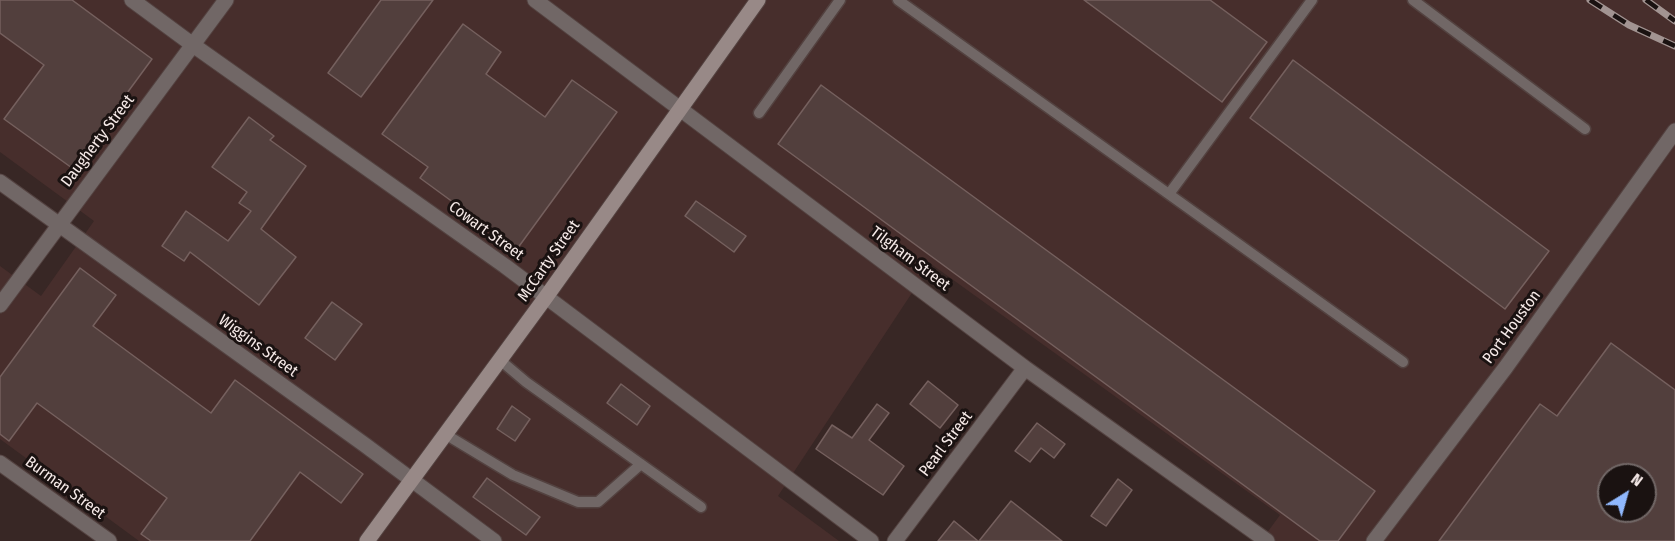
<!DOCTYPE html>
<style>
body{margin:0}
#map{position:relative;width:1675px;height:541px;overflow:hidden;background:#382725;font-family:"Fira Sans Condensed",sans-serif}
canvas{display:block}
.north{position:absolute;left:1597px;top:463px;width:60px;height:60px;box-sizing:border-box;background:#1a1211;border:2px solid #726867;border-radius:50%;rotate:37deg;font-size:16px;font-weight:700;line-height:24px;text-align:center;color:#f6eae8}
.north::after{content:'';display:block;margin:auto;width:21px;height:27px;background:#90b8fd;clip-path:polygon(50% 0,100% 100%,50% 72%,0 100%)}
</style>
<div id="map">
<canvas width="1675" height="541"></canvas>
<div class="north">N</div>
</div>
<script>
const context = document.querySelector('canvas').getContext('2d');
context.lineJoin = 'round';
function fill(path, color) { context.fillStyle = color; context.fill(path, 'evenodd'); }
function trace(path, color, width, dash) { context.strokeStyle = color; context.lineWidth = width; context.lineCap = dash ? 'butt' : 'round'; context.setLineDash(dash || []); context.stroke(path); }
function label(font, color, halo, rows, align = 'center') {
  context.font = font + ' "Fira Sans Condensed",sans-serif'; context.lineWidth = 6; context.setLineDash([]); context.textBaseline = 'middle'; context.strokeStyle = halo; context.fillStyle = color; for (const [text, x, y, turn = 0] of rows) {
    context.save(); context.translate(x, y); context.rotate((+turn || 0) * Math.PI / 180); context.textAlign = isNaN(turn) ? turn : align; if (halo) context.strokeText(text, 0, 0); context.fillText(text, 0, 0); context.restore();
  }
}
fill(new Path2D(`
 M0,0h1675v541h-414l19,-26 -349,-251 -153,232 61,45h-700l-139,-102v-173l41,30 53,-75 -94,-69zM1609,475h36v36h-36z`), '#472e2c');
const building = new Path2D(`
 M0,0h72l80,59 -80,109 -68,-49 40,-54 -44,-32z
 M381,0h52l-72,97 -33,-24z
 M1084,0h126l57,42 -45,60z
 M463,24l38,28 -15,22 59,43 27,-37 45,32 -100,137 -97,-71 8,-11 -46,-33z
 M1293,60l256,191 -44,58 -255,-191z
 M821,85l554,406 -37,50h-18l-542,-397z
 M249,117l25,19 -4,4 36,26 -45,63 35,28 -37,48 -69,-53 -6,9 -22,-15 24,-35 42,30 23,-30 -12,-8 8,-11 -35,-25z
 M696,201l50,35 -12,16 -49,-36z
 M80,268l36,27 -23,31 118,87 24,-33 128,94 -22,29 -41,-31 -50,69h-99l-10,-7 26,-36 -130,-95 -28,38 -9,-7v-57z
 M332,302l30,22 -27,36 -30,-22z
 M1611,343l64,47v151h-236l101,-137 17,12zM1609,475h36v36h-36z
 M928,381l30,24 -18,23 -30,-24z
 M621,384l29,22 -13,19 -30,-22z
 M877,404l12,9 -20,27 35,26 -21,29 -67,-46 16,-24 20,13z
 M512,406l18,13 -15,22 -18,-12z
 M1037,423l28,21 -11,14 -13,-10 -11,14 -15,-11z
 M487,478l53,39 -14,18 -53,-38z
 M1118,479l14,11 -26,36 -15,-10z
 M1011,501l51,40h-83z
 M954,521l24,20h-40z`);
fill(building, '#523f3d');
trace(building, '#75605e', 1.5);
const lane = new Path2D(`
 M898,0l505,362
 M1413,0l172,129
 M759,113l81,-113
 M1169,194l143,-194
 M500,360l26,22 175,125
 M445,434l68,41 65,27h20l43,-38`);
const street = new Path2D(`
 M132,0l61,45 312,221 366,275
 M535,0l490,368 242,173
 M0,182l365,263 129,96
 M0,305l226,-305
 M0,463l109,78
 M895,541l130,-173
 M1374,541l132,-174 169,-236`);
const secondary = new Path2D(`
 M367,541l179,-244 212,-297`);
trace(lane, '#534240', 13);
trace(street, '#534240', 17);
trace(secondary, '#534240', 17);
trace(lane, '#716766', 10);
trace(street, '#716766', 15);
trace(secondary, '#988987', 15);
const rail = new Path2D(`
 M1590,0l39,25 46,21
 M1646,0l29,21`);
trace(rail, '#a29492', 7);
trace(rail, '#1a1211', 4.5, [14]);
label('16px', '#f6eae8', '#1a1211', [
 ["Daugherty Street",98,141,-53],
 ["Cowart Street",486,231,36],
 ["Tilgham Street",910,259,37],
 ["McCarty Street",549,261,-55],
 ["Port Houston",1512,327,-54],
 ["Wiggins Street",258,346,36],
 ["Pearl Street",946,444,-53],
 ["Burman Street",65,488,36]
]);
</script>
